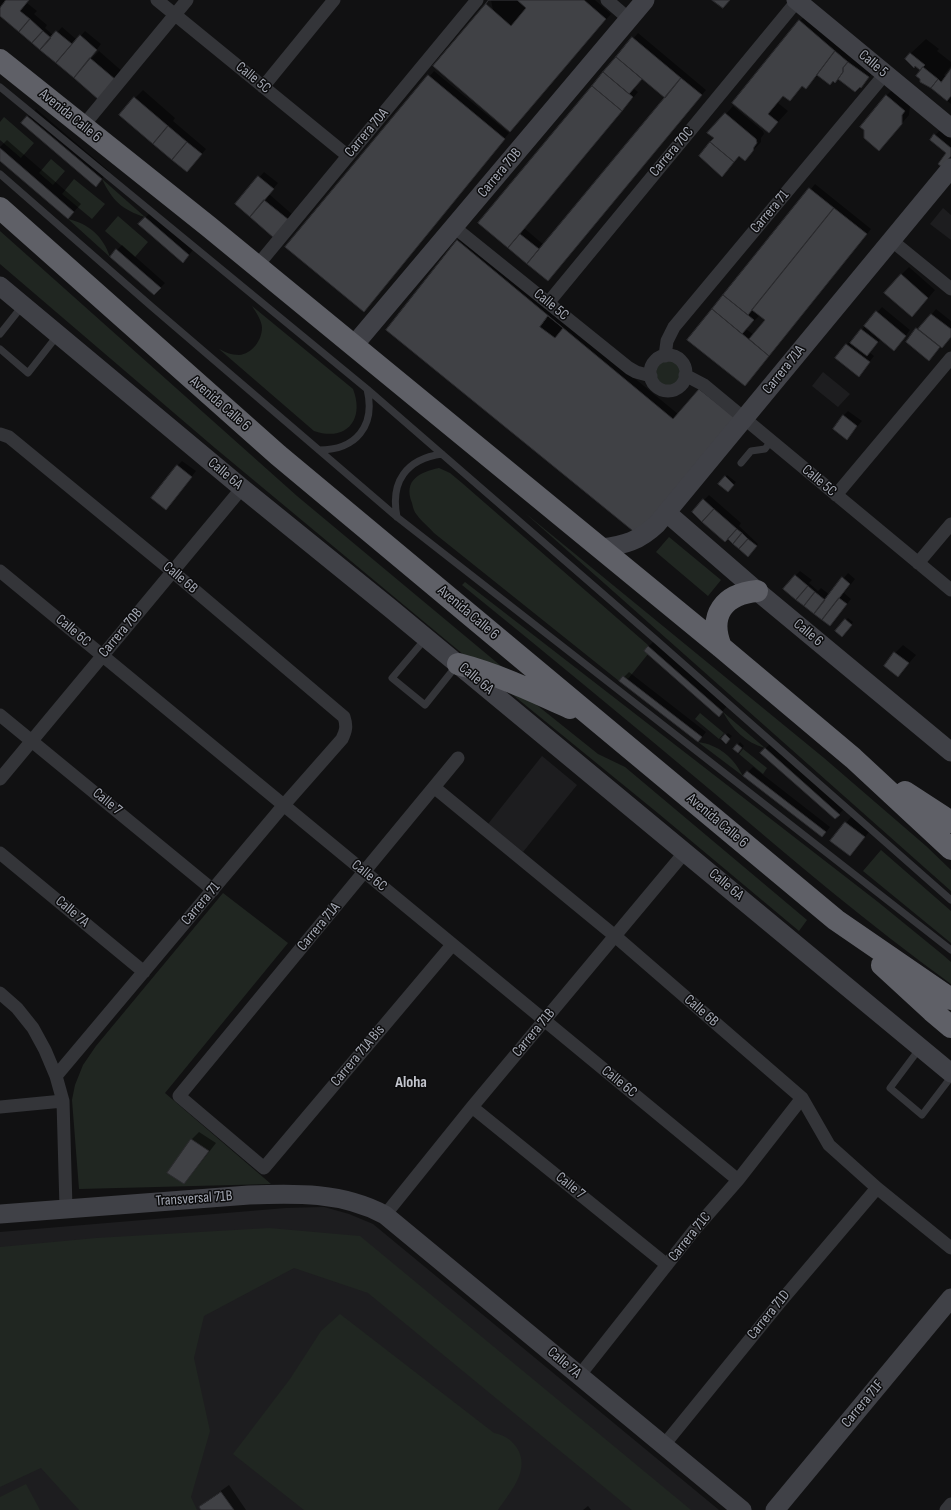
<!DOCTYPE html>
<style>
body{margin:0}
canvas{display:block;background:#111112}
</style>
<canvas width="951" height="1510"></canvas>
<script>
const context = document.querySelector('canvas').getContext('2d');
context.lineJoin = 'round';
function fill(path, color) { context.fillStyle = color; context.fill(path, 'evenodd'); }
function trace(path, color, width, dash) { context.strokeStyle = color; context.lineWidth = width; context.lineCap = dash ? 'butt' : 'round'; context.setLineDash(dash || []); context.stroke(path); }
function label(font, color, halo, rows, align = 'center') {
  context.font = font + ' "Sofia Sans Condensed",sans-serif'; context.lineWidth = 3; context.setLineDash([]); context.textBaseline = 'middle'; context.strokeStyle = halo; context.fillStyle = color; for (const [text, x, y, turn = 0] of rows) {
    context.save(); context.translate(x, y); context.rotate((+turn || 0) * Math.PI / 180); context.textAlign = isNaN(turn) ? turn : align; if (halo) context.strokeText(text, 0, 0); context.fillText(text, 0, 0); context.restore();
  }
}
fill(new Path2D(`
 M943,208l8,7v25l-21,-16z
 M823,372l27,22 -12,13 -26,-21z
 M542,756l35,29 -54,67 -35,-28z
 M324,1207l25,7 24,10 346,286h-719v-278l286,-24z`), '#1d1d1f');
fill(new Path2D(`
 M4,117l30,26 -13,15 -21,-18v-18z
 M51,159l14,12 -12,14 -14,-12z
 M74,179l31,25 -13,15 -30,-25z
 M102,179l43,38c-23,-7 -33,-17 -43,-38z
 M118,216l30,26 -13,15 -30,-26z
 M68,219c21,5 35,17 42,38z
 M0,231l297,265 210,175 -37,-11 -255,-212 -215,-184z
 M252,306l101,83c12,31 -7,53 -39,42l-95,-82c6,3 12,6 20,6 13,-1 23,-15 23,-27 0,-7 -6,-16 -10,-22z
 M656 373a13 13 0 1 1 26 0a13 13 0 1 1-26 0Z
 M439,468l11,5 12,10 186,162 -4,6 4,3 -20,25 -5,-3 -4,5 -185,-148c-5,-6 -13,-12 -17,-18 -3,-3 -4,-8 -5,-12 -9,-23 8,-31 27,-35z
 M525,513l299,245 102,88 25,24v21z
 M669,537l52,43 -13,16 -52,-44z
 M465,582l413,320 65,53 8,7v22c-82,-59 -159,-125 -237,-191 -83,-70 -167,-139 -252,-208z
 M502,686l21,8 75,60 27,13 182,153 -8,11 -140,-117z
 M723,712l42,36c-20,-6 -32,-18 -42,-36z
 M700,713l24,20 -5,6 -24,-20z
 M698,742c21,3 35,15 45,34z
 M743,749l24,19 -4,6 -24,-20z
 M881,850l70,61v32l-88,-72z
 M223,893l65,50 -123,150 106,91 -192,5 -7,-89 3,-15 8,-20 13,-19z
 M269,1228l91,8 331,274h-59l-264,-217 -74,-25 -90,48 -10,42 16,73 -19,66 6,13h-118l-38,-42 -41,19v-240l96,-9z
 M340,1314l154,119c10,2 17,6 23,15 14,22 -7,44 -19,62h-194l-71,-56 57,-75 31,-48z
 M26,1484l14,26h-40v-13z`), '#202621');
fill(new Path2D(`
 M0,0h29l-2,3 10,8 -3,3 13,11 -2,3 9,8 8,-9 15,13 8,-9 16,13 -10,13 1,1 7,-7 24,21 -16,19 -33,-14 -74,-62z
 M491,0h104l16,14 -96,111z
 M810,11l63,61 -7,9 -11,10 -17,-13 -20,-3 -12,13 -3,-3 -13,15 -6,-5 -6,8 10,8 -19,21 -35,-29 66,-82z
 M638,33l68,57 -158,189 -69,-56zM642,78l24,20 -122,147 -20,-17 114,-136 -5,-4z
 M926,39l13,10 -2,2 14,11v4l-7,9 2,2 5,-6v33l-19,-16 -10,-18 -7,-5 -5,-11z
 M434,71l75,62 -140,172 -83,-58z
 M894,88l18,15 -2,4 -1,8 -23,27v-46z
 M143,90l32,28 -2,3 33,28 -14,17 -57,-68z
 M733,106l30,25 1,3 -3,4v4l-16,17 -36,-26z
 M36,109l73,62 -13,14 -74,-62z
 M940,130l11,9v17l-20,-16z
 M7,140l74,64 -13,14 -68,-58v-13z
 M264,172l14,11 -9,11 24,21 -14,17 -43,-28z
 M815,184l56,45 -126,156 -56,-45zM760,315l6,5 -12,15 -8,-6z
 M150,213l43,37 -5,6 -43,-38z
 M462,236l216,178 -35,115 -186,-288z
 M122,245l43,38 -6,6 -42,-39z
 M909,267l26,23 -15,18 -19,-33z
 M882,307l28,23 -11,15 -18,-6 -12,13 5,4 -11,14 -27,-12 11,-14 5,-5 1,1z
 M936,309l15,12v16l-10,9 -7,9 -17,-26 5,-5 1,1z
 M848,411l14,10 -15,17 -4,-22z
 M182,461l14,10 -25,32 6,-37z
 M727,475l9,7 -8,9 -8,-7z
 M709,495l32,28 -2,3 19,18 -10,11 -20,-17 -24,-38z
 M800,571l12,9 -3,3 9,8 3,-3 9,7 18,-22 7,6 -11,14 7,6 -21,26 -35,-49z
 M848,618l5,4 -9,11 2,-13z
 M654,641l73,65 -8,9 -74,-65z
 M903,645l13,10 -18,21 -3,-23z
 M629,672l77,60 -3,4 -5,5 -74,-64z
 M728,733l4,3 -6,6 -4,-3z
 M740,742l4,4 -6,6 -4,-3z
 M770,744l74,65 -9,9 -74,-65z
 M753,767l77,60 -3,4 -5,5 -74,-64z
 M851,817l18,15 -14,18 -23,-10z
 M199,1132l17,11 -25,32 -7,8 -16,-10 24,-34z
 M229,1485l17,25h-44l-2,-3 8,-7z
 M588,1506l3,4h-8z`), '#0007');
const building = new Path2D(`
 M6,0h23l-9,11 10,8 -11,13 -19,-16v-8z
 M489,0h95l22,19 -96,113 -77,-66z
 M489,0h28l9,8 -15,18 -25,-22z
 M712,0h18l-7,8z
 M30,19l13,12 -11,12 -13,-11z
 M799,20l36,31 -29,38 -4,-3 -12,15 -7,-5 -15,18 10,8 -9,11 -37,-30z
 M43,31l8,7 -11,12 -8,-7z
 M56,31l16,13 -16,19 -16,-13z
 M80,35l17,15 -23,28 -18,-15z
 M632,37l49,41 -16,20 -49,-41z
 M835,51l13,11 -5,6v4l-8,11 -2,-2 -3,4 -13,-10z
 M910,53l15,12 -5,5 -5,-4 -1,2 -9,-9z
 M616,57l26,22 -13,15 -26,-22z
 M90,58l26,22 -17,20 -25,-22z
 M848,62l21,15 -8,11 -1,-1 -5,5 -17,-13 5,-7v-4z
 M923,67l15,12 -7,9 -11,-6v-3l-4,-3z
 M951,69v27l-4,5 -16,-13 7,-9 3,3z
 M603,72l30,25 -11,14 -30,-25z
 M428,75l77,64 -141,173 -79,-65z
 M681,78l21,17 -154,186 -21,-17z
 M592,86l30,25 -114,137 -30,-25z
 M886,95l19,16 -3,4v9l-23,27 -15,-13v-8l-4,-3z
 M134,97l34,29 -15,18 -34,-29z
 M725,113l31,26 1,4 -3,4 -1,4 -8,10 -6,-5 -5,6 -24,-20 4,-4 -7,-5z
 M27,116l75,63 -6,8 -75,-64z
 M168,126l19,16 -15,18 -19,-16z
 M934,134l17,14v8l-9,11 -4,-3 8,-11 -16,-13z
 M187,142l15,12 -15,18 -15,-12z
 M710,142l24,20 -12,15 -23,-21z
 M0,148l74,64 -6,7 -68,-58z
 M258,176l16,13 -24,28 -15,-13z
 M809,188l25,20 -86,107 -25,-20z
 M264,200l25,20 -15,18 -24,-21z
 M834,208l33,26 -98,122 -20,-17 16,-19 -13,-10z
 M145,217l44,38 -6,8 -45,-39z
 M520,234l19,15 -12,15 -19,-16z
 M457,240l216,179 26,-30 38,30 -99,116 -252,-205z
 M116,249l45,39 -7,7 -44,-38z
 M901,274l27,24 -16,19 -28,-24z
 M723,295l31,25 -12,14 -30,-25z
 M712,309l57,47 -24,30 -58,-46z
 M876,311l30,25 -12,15 -30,-25z
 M931,314l20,15v8l-9,11 -24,-19z
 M548,316l15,12 -8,10 -15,-11z
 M916,328l24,19 -11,14 -23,-19z
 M861,329l17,13 -11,14 -17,-13z
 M846,344l24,18 -11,15 -24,-19z
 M843,415l14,11 -10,14 -14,-11z
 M177,465l15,12 -26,33 -15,-12z
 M725,476l9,9 -6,7 -10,-8z
 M703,499l11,10 -12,13 -10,-10z
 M714,509l23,20 -12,13 -23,-20z
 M737,529l5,4 -9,11 -5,-5z
 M742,533l6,6 -9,10 -6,-5z
 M748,539l9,7 -9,11 -9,-8z
 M795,575l13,11 -12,14 -13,-11z
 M842,577l8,7 -28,36 -8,-6z
 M808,586l7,6 -11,14 -8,-6z
 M815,592l10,8 -11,14 -10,-8z
 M839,598l8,6 -17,22 -8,-6z
 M845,619l7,6 -10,12 -7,-6z
 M648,646l75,66 -4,5 -75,-66z
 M894,652l15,11 -11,14 -14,-11z
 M623,676l79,61 -4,5 -79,-61z
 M725,734l5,5 -4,5 -5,-5z
 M737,744l5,4 -4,5 -5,-4z
 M765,748l75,67 -5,4 -75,-66z
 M747,771l79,61 -4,5 -79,-61z
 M845,822l20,15 -15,19 -20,-15z
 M191,1139l18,12 -25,33 -17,-11z
 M221,1492l13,18h-33l-2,-3z`);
fill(building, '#404145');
trace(building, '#2b2b2e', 1);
trace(new Path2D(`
 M0,87l367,302 288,250 296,261
 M0,174l151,132 246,211 554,433
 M0,334l23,-29
 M0,349l28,24 29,-37
 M319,450c37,0 57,-24 48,-61
 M741,463l10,-12 14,-2 6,-8
 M397,517c-7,-35 9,-58 45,-63
 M426,638l-34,40 33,27 32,-40
 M920,1048l-30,40 32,27 29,-38`), '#343539', 7);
trace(new Path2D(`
 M157,0l191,156
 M607,0l22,19
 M263,87l71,-87
 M83,126l104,-126
 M454,227l175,141 7,4 15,4
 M891,240l60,49
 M257,266l220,-266
 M548,303l249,-302
 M650 373a18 18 0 1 1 36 0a18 18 0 1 1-36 0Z
 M665,356l2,-15 7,-14 211,-253
 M685,375l19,10 247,205
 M0,434l9,3 163,134 172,146c3,9 2,14 -2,22l-59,67 -227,270
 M836,495l115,-137
 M918,563l33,-39
 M0,571l738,609
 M0,715l213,175
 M0,779l242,-291
 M435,788l180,148 187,162 27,47 48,43 74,60
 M0,853l144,119
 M452,945l-188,223 -85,-72 279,-338
 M0,993l17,15 16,20 12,22 11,26 7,25 3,107
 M0,1107l63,-6
 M472,1107l195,158
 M385,1215l87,-108 213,-255
 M579,1376l117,-148 42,-48 64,-82
 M664,1445l117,-144 96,-113
 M946,1510l5,-6`), '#343539', 13);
trace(new Path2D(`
 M796,0l155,128
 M0,286l242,202 148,120 561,465
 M354,345l291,-345
 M667,513l90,78 194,161
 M601,548c24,-3 38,-7 56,-24l294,-356
 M0,1214l249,-19c46,-2 94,-3 136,20l357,295
 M775,1510l176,-212`), '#404147', 19);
trace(new Path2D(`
 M0,60l208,166 513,421 132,111 98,91
 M0,208l278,247 319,266 239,199 115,79
 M721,647c-13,-32 3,-53 36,-56
 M458,664c39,10 75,27 112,44
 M905,792l46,30
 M882,965l50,46 19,16`), '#5f6067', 22);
label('15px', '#a3a7b2', '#0c0c0d', [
 ["Calle 5",873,64,40],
 ["Calle 5C",253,78,39],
 ["Avenida Calle 6",70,116,39],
 ["Carrera 70A",367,133,-50],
 ["Carrera 70C",672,152,-50],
 ["Carrera 70B",500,173,-50],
 ["Carrera 71",770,212,-50],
 ["Calle 5C",551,305,39],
 ["Carrera 71A",784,370,-51],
 ["Avenida Calle 6",220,404,41],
 ["Calle 6A",225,474,40],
 ["Calle 5C",819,481,40],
 ["Calle 6B",180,578,40],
 ["Avenida Calle 6",468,613,40],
 ["Calle 6C",73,631,40],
 ["Carrera 70B",121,633,-50],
 ["Calle 6",808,633,40],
 ["Calle 6A",476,679,40],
 ["Calle 7",107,802,39],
 ["Avenida Calle 6",717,821,40],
 ["Calle 6C",369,876,39],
 ["Calle 6A",726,885,40],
 ["Carrera 71",201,904,-50],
 ["Calle 7A",72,912,40],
 ["Carrera 71A",319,927,-50],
 ["Calle 6B",701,1011,41],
 ["Carrera 71B",534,1033,-50],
 ["Carrera 71A Bis",358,1056,-50],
 ["Calle 6C",619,1082,39],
 ["Calle 7",570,1186,39],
 ["Transversal 71B",194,1199,-4],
 ["Carrera 71C",690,1237,-51],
 ["Carrera 71D",769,1315,-51],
 ["Calle 7A",564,1363,40],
 ["Carrera 71F",863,1404,-50]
]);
label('bold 16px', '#c4c6ce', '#0c0c0d', [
 ["Aloha",411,1083]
]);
</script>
